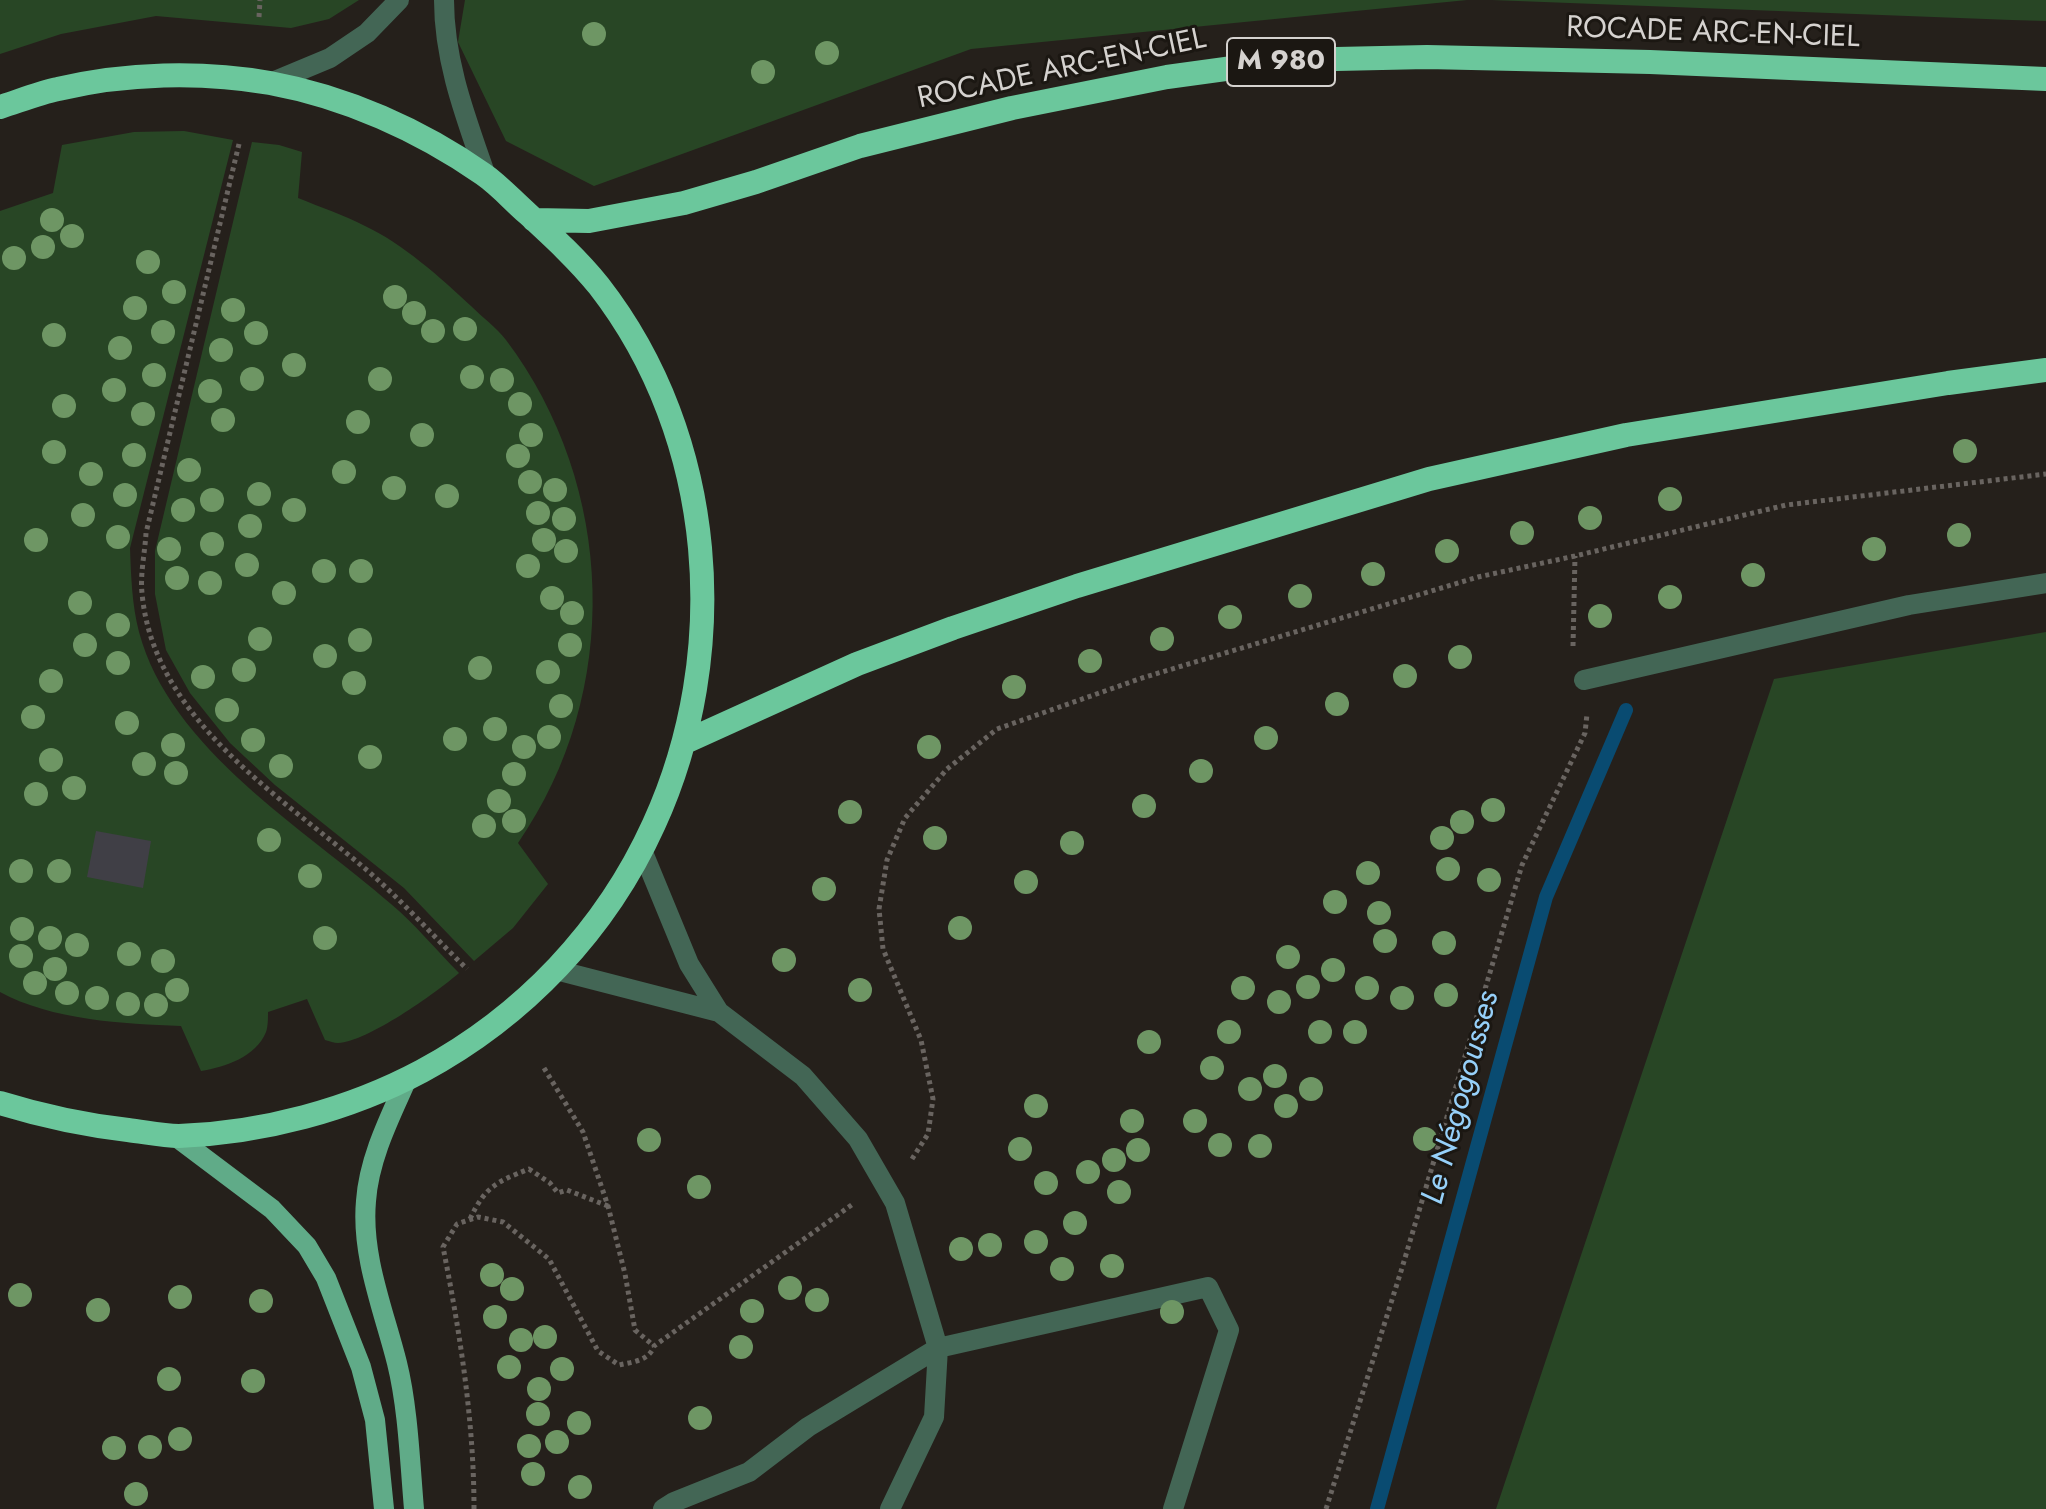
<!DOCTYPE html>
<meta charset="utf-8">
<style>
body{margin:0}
canvas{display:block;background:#25201b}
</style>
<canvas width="2046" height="1509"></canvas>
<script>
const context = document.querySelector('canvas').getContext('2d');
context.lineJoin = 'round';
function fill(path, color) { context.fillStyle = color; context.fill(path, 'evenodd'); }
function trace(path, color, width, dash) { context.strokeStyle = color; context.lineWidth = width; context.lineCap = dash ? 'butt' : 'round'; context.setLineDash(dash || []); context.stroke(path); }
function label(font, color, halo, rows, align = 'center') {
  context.font = font + ' Jost,sans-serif'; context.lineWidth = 6; context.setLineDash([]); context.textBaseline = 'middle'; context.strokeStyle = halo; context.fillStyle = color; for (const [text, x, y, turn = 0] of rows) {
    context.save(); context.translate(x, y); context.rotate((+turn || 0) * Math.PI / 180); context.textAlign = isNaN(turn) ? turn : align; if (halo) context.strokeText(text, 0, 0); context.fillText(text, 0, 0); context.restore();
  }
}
fill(new Path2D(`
 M0,0h359l-30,19 -38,9 -135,-12 -95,18 -61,20z
 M465,0h1002l-496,49 -377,137 -88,-45 -48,-99z
 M1492,0h554v21l-34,-1z
 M184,131l49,9 -103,408c1,28 2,57 9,84 31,117 166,197 252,272 24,20 45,46 68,69 -23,20 -92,69 -121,70 -4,0 -8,-2 -13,-3l-18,-41 -39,13c0,6 0,15 -2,20 -10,25 -41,35 -65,39l-20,-45c-57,-2 -130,-6 -181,-34v-781l53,-18 9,-48 72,-13z
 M252,142l27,3 23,7 -4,46c22,9 46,17 67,28 37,17 76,52 106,80 11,11 25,21 35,34 110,146 117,352 12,503l30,41 -35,44 -39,33 -70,-73 -129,-103 -45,-42 -40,-50 -24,-43 -11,-56v-43z
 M2046,632v877h-550l278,-830z`), '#284625');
trace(new Path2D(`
 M1377,1509l169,-612 80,-187`), '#094b71', 14);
fill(new Path2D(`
 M96,831l55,10 -8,47 -56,-11z`), '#403f46');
trace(new Path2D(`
 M259,17l1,-17
 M239,144l-93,389c-1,19 -6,41 -4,60 11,124 135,201 220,273 37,31 70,69 105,103
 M1573,646l2,-90
 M544,1068l39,64 25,74 17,68 10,56 19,16
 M912,1159l16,-25 5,-35 -12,-59 -38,-91 -4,-40 8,-49 18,-42 42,-49 50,-40 145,-51 336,-101 97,-21 211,-51 260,-31
 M470,1219c15,-32 26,-37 59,-50l21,14 8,10 9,-3 41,16
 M474,1509c0,-88 -14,-176 -31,-262l14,-23 21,-7 25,5 46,37 49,92 21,14c13,-3 30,-4 35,-19l199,-142
 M1326,1509l76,-241 120,-403 63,-132 2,-19`), '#696460', 5, [4, 4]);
trace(new Path2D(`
 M444,0c0,62 22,118 42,176
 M270,83l60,-25 37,-25 32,-33
 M1584,680l325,-75 137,-22
 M556,970l163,42 -30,-48 -47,-114
 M719,1012l84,64 55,63 37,64 43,145 -4,69 -44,92
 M663,1509l11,-7 75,-30 59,-45 130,-79 270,-61 21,43 -56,179`), '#436655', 20);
trace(new Path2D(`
 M407,1079c-17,38 -38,79 -41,122 -5,55 18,110 31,162 11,44 13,100 17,146
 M175,1136l97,73 35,37 19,32 35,89 14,53 9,89`), '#60ab88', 20);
trace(new Path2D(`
 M0,107c19,-6 39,-14 58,-18 68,-16 143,-18 212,-6 76,14 150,47 213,91 16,11 30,27 45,40 25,23 50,46 71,72 118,152 133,367 55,538 -48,106 -130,192 -232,247 -73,39 -160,62 -243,65 -17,0 -34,-4 -51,-6 -44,-5 -86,-14 -128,-27
 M534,220l55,1 95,-18 72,-21 104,-36 152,-38 155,-31 124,-17 136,-3 223,5 396,17
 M685,742l172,-78 96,-36 124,-42 352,-107 197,-44 322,-52 98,-13`), '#6bc79c', 24);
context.fillStyle = '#6e9664';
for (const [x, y] of [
 [594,34],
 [827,53],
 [763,72],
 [52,220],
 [72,236],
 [43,247],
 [14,258],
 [148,262],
 [174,292],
 [395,297],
 [135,308],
 [233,310],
 [414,313],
 [465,329],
 [433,331],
 [163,332],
 [256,333],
 [54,335],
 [120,348],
 [221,350],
 [294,365],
 [154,375],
 [472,377],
 [252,379],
 [380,379],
 [502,380],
 [114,390],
 [210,391],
 [520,404],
 [64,406],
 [143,414],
 [223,420],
 [358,422],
 [422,435],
 [531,435],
 [1965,451],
 [54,452],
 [134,455],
 [518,456],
 [189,470],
 [344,472],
 [91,474],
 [530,482],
 [394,488],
 [555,490],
 [259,494],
 [125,495],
 [447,496],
 [1670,499],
 [212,500],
 [183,510],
 [294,510],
 [538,513],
 [83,515],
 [1590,518],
 [564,519],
 [250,526],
 [1522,533],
 [1959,535],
 [118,537],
 [36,540],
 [544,540],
 [212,544],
 [169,549],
 [1874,549],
 [566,551],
 [1447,551],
 [247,565],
 [528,566],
 [324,571],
 [361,571],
 [1373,574],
 [1753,575],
 [177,578],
 [210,583],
 [284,593],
 [1300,596],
 [1670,597],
 [552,598],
 [80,603],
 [572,613],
 [1600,616],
 [1230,617],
 [118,625],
 [260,639],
 [1162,639],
 [360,640],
 [85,645],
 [570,645],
 [325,656],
 [1460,657],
 [1090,661],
 [118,663],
 [480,668],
 [244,670],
 [548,672],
 [1405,676],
 [203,677],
 [51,681],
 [354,683],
 [1014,687],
 [1337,704],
 [561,706],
 [227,710],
 [33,717],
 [127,723],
 [495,729],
 [549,737],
 [1266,738],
 [455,739],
 [253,740],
 [173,745],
 [524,747],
 [929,747],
 [370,757],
 [51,760],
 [144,764],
 [281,766],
 [1201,771],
 [176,773],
 [514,774],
 [74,788],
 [36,794],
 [499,801],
 [1144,806],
 [1493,810],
 [850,812],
 [514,821],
 [1462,822],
 [484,826],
 [935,838],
 [1442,838],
 [269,840],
 [1072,843],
 [1448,869],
 [21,871],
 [59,871],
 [1368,873],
 [310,876],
 [1489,880],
 [1026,882],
 [824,889],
 [1335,902],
 [1379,913],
 [960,928],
 [22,929],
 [50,938],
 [325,938],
 [1385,941],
 [1444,943],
 [77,945],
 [129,954],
 [21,956],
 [1288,957],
 [784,960],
 [163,961],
 [55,969],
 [1333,970],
 [35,983],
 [1308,987],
 [1243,988],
 [1367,988],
 [177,990],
 [860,990],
 [67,993],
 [1446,995],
 [97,998],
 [1402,998],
 [1279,1002],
 [128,1004],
 [156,1005],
 [1229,1032],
 [1320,1032],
 [1355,1032],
 [1149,1042],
 [1212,1068],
 [1275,1076],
 [1250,1089],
 [1311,1089],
 [1036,1106],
 [1286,1106],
 [1132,1121],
 [1195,1121],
 [1425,1139],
 [649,1140],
 [1220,1145],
 [1260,1146],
 [1020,1149],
 [1138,1150],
 [1114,1160],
 [1088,1172],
 [1046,1183],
 [699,1187],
 [1119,1192],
 [1075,1223],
 [1036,1242],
 [990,1245],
 [961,1249],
 [1112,1266],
 [1062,1269],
 [492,1275],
 [790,1288],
 [512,1289],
 [20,1295],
 [180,1297],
 [817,1300],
 [261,1301],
 [98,1310],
 [752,1311],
 [1172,1312],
 [495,1317],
 [545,1337],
 [521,1340],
 [741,1347],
 [509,1367],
 [562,1369],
 [169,1379],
 [253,1381],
 [539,1389],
 [538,1414],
 [700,1418],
 [579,1423],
 [180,1439],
 [557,1442],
 [529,1446],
 [150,1447],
 [114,1448],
 [533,1474],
 [580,1487],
 [136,1494]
]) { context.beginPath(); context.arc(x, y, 12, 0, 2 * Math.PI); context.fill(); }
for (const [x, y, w] of [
 [1281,62,108]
]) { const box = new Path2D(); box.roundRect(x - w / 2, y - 24, w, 48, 6); context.fillStyle = '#1b1712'; context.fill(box); trace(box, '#d5d2cf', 2); }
label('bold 28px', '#d5d2cf', null, [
 ["M 980",1281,62]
]);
label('30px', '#d5d2cf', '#1b1712', [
 ["ROCADE ARC-EN-CIEL",1713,34,2],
 ["ROCADE ARC-EN-CIEL",1062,70,-12]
]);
label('italic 32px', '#96d0f9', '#1b1712', [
 ["Le Négogousses",1462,1098,-75]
]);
</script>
